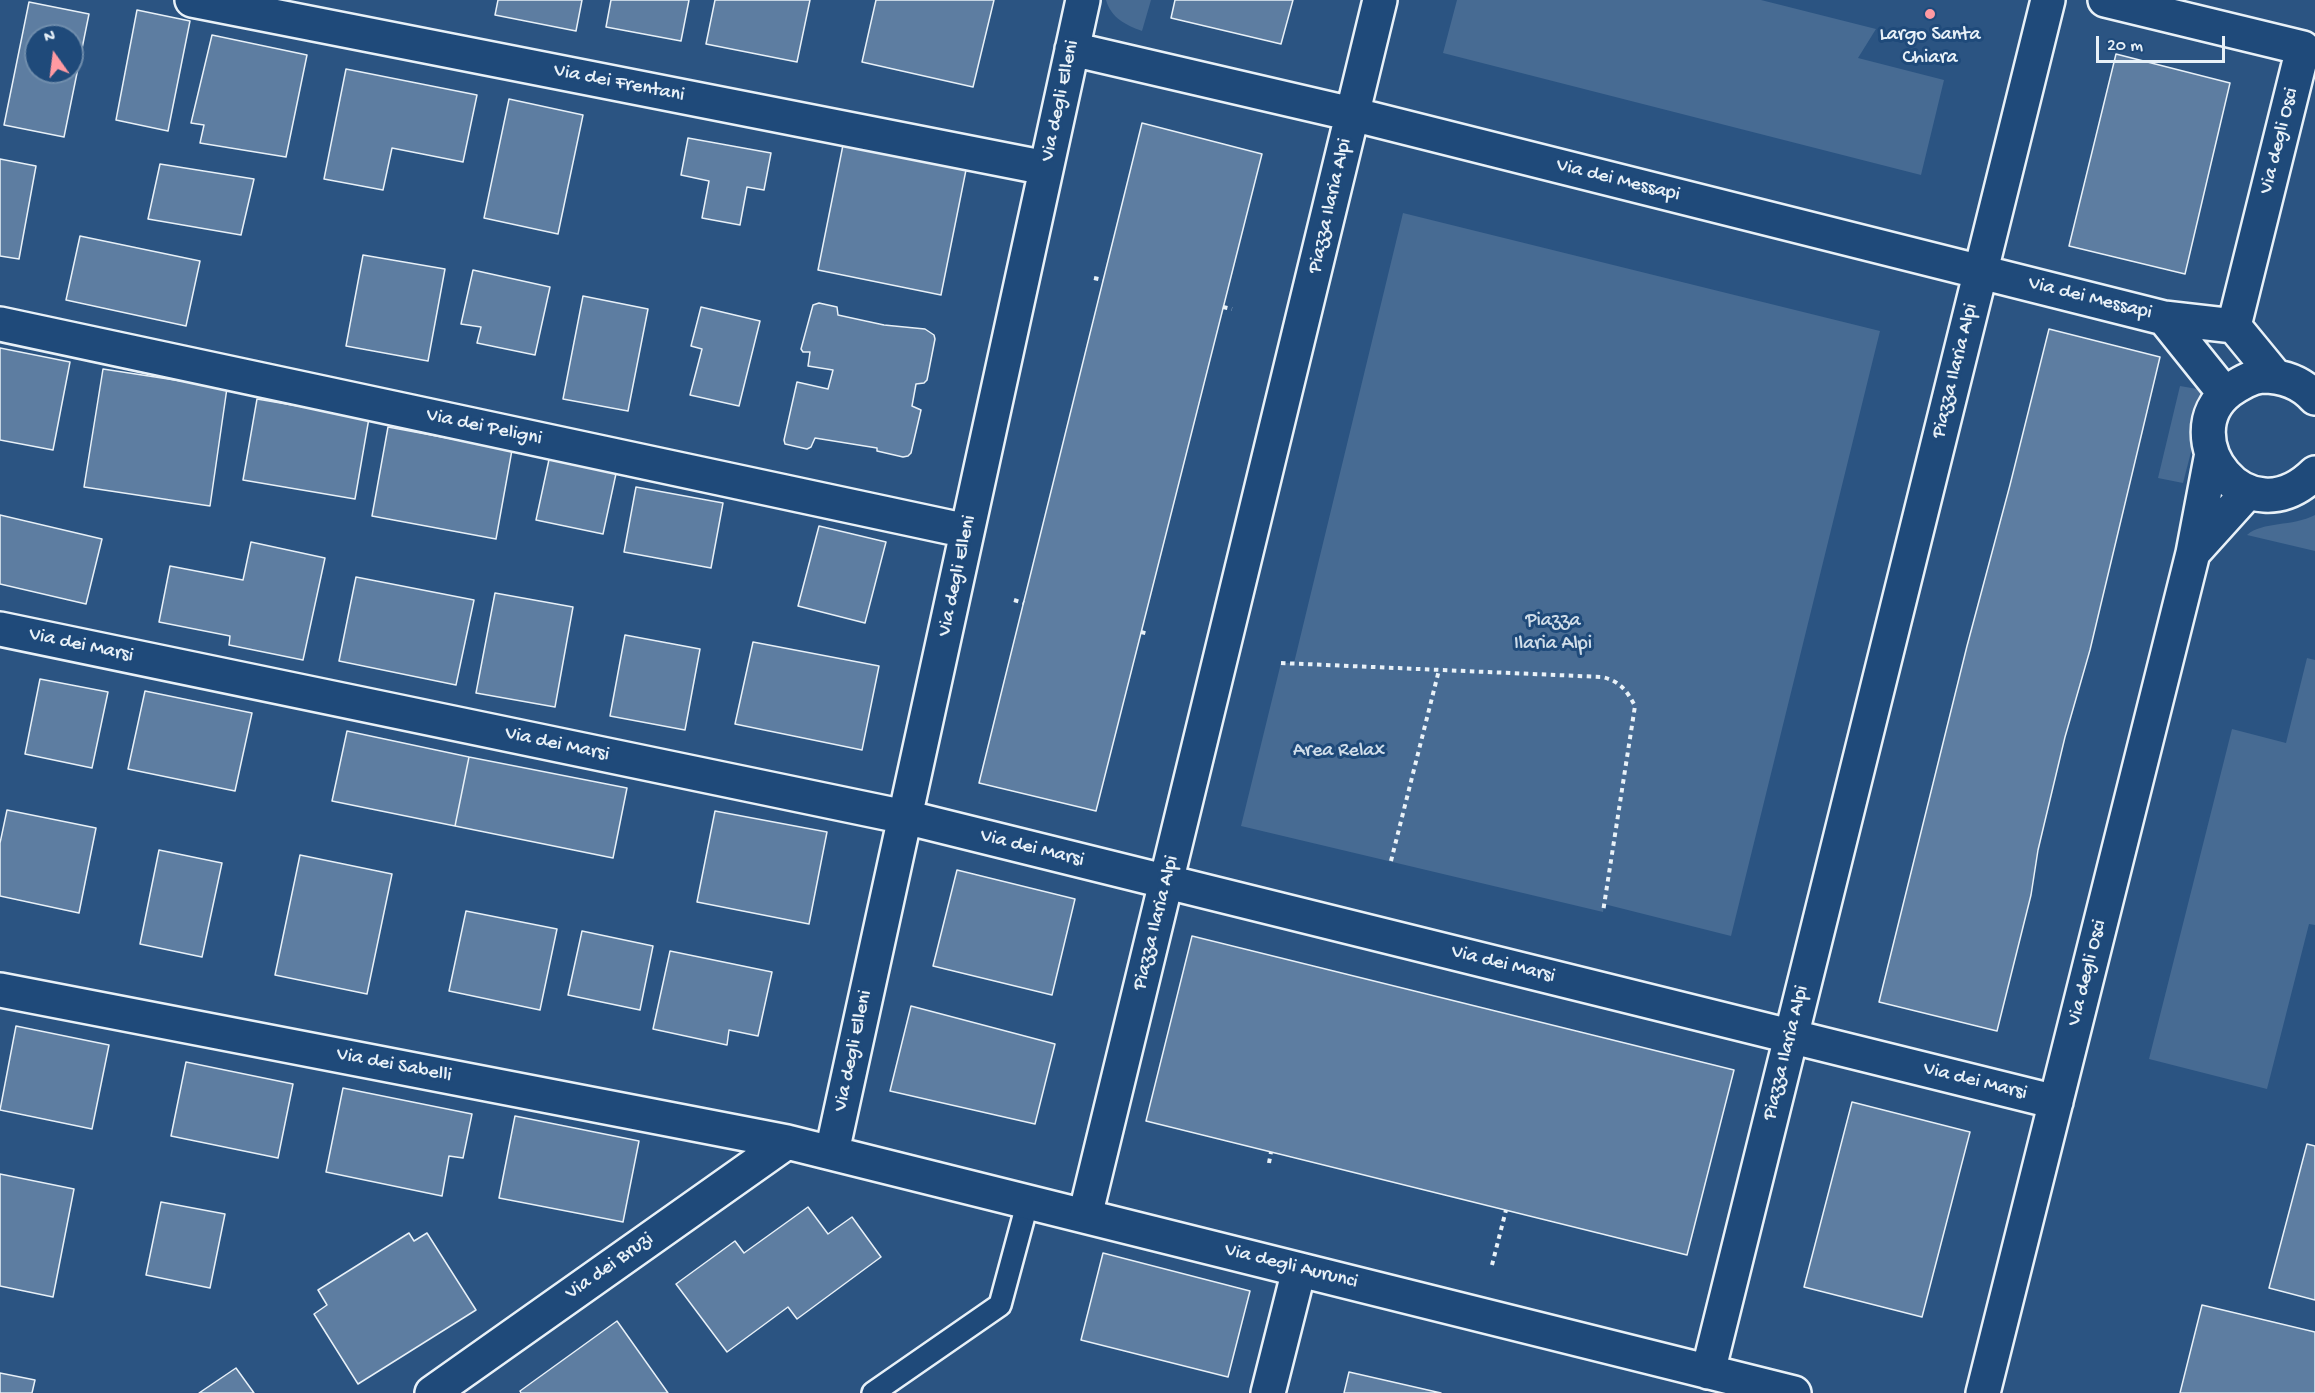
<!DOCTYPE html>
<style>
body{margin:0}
#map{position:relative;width:2315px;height:1393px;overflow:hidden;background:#2b5482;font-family:"Gochi Hand",sans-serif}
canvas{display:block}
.north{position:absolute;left:24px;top:24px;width:60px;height:60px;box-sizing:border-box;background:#1f4a7a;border:2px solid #6f8dac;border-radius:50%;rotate:346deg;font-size:16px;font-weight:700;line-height:24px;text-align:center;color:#e8f1f8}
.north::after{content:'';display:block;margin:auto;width:21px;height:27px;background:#ff9aa2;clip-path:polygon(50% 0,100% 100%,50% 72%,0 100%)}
.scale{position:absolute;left:2096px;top:36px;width:129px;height:27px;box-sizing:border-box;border:3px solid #e8f1f8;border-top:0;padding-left:8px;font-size:18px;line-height:21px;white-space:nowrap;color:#e8f1f8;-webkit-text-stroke:4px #1f4a7a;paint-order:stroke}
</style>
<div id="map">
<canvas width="2315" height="1393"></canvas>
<div class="north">N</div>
<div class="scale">20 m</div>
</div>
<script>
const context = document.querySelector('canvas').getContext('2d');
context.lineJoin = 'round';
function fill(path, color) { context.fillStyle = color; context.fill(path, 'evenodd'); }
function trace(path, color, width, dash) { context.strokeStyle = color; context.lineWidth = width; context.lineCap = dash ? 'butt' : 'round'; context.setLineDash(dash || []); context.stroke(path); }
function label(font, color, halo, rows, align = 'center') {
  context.font = font + ' "Gochi Hand",sans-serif'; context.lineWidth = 6; context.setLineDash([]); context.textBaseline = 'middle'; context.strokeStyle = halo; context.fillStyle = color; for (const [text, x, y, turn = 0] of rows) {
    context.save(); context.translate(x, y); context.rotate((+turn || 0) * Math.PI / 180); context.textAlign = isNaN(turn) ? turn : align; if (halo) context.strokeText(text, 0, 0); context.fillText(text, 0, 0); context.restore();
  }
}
fill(new Path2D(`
 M1106,0h45l-9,31c-16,-6 -31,-13 -36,-31z
 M1457,0h304l115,29 -18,29 86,22 -23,95 -478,-122z
 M1403,213l477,118 -149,605 -127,-32 -1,8 -362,-86 40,-163h13z
 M2180,386l23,4 3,4 -23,89 -25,-5z
 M2315,515v36l-68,-16c16,-14 45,-8 68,-20z
 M2307,658l8,2v265l-6,-1 -42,165 -118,-30 83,-330 54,14z`), '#476b93');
const building = new Path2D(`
 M498,0h84l-6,31 -81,-16z
 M611,0h78l-8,41 -75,-14z
 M715,0h95l-13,62 -91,-18z
 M876,0h118l-21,87 -111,-25z
 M1175,0h118l-12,44 -110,-26z
 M29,2l60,12 -25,123 -60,-12zM36,36h36v36h-36z
 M137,10l53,11 -22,110 -52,-11z
 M212,35l95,20 -21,102 -86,-14 4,-18 -13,-2z
 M2116,54l114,29 -45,191 -116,-28z
 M346,69l131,26 -14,67 -71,-14 -9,42 -59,-11z
 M509,99l74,16 -25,119 -74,-16z
 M1142,123l120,31 -166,657 -117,-28z
 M688,138l83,15 -7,37 -17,-3 -7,38 -38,-7 7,-37 -28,-6z
 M843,145l123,25 -25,125 -123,-25z
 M0,159l36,7 -17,93 -19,-3z
 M160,164l94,15 -13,56 -93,-16z
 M80,236l120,25 -14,65 -120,-26z
 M363,255l82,14 -17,92 -82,-15z
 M473,270l77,17 -15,68 -58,-12 4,-16 -20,-3z
 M583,296l65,13 -20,102 -65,-12z
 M819,303l18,4 1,8 46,10 41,4 9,6 1,4 -8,41 -3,3 -8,1 -4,22 9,4 -10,43 -3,3 -5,1 -26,-6v-3l-62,-10 -4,9 -4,2 -22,-5 -1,-4 13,-58 31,7 5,-19 -25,-4 2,-14h-7l-2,-3 12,-44z
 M701,307l59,14 -21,85 -49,-11 12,-46 -11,-3z
 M2049,329l111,28 -70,293 -25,87 -27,113 -7,45 -34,136 -118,-29 88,-356 43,-161z
 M0,348l70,14 -17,88 -53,-10z
 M103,369l124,19 -17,118 -126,-19z
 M257,399l112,19 -14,81 -112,-19z
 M388,427l124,23 -16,89 -124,-23z
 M550,455l67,14 -14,65 -67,-14z
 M636,487l87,16 -12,65 -87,-16z
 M0,515l102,24 -16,65 -86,-20z
 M819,526l67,16 -21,81 -67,-17z
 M251,542l74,16 -22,102 -74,-15 1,-9 -71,-14 11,-56 73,14z
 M356,577l118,23 -18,85 -117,-24z
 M495,593l78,14 -18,100 -79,-14z
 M625,635l75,14 -15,81 -75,-14z
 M753,642l126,24 -17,84 -127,-26z
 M40,679l68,13 -16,76 -67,-14z
 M145,691l107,22 -17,78 -107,-22z
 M347,731l122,26 -14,69 -123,-25z
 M469,757l158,31 -14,70 -158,-32z
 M7,810l89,18 -17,85 -79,-17v-53z
 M715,811l112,21 -18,92 -112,-22z
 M159,850l63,13 -20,94 -62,-13z
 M300,855l92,19 -25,120 -92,-19z
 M957,870l118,29 -23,96 -119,-29z
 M466,911l91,18 -17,81 -91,-19z
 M582,931l71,15 -13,64 -72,-15z
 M1192,936l542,134 -47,185 -541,-134z
 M670,951l102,21 -14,64 -29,-6 -2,15 -74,-16z
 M911,1006l144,38 -20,80 -145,-33z
 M16,1026l93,19 -17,84 -92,-19z
 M186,1062l107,22 -15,74 -107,-22z
 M343,1088l129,26 -9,44 -14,-2 -7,40 -116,-24z
 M1852,1102l118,30 -48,185 -118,-30z
 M515,1116l124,25 -16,81 -124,-24z
 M2307,1144l8,2v154l-46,-12z
 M0,1174l74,15 -21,108 -53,-11z
 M161,1202l64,12 -15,74 -64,-13z
 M808,1207l20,27 24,-17 29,40 -84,62 -9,-12 -61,45 -51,-68 59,-43 9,12z
 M409,1233l5,8 13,-8 49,77 -118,74 -44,-70 13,-9 -9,-15z
 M1103,1253l147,38 -22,86 -147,-37z
 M2202,1305l113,27v61h-135z
 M617,1321l51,72h-147l-1,-2z
 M236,1368l18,25h-55z
 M1349,1372l92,21h-97z
 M0,1373l35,7 -3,13h-32z`);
fill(building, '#5d7da1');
trace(building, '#e8f1f8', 1.5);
const service = new Path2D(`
 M873,1393l127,-88 28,-104`);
const minor = new Path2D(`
 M192,0l854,168
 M2105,0l198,48 -69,278
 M1072,49l280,65 812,204 70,8 41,50
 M2164,318l61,76
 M0,324l967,207
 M2315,398c-14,-16 -32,-22 -53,-22 -12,1 -23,8 -33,15 -58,44 17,150 86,82
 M2193,553l55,-61
 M0,629l905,188 1151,285
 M0,990l787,152 1007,251
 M832,1152l251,-1152
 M1085,1216l295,-1216
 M1708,1372l340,-1372
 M432,1393l355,-251
 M1268,1393l31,-123
 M1983,1393l210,-840 19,-100`);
trace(service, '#e8f1f8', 26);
trace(minor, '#e8f1f8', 38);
trace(new Path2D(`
 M1094,278l9,2
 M1223,307l9,2
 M1014,600l10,3
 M1141,632l8,2
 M1281,663l321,14c18,4 25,14 33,29l-32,206
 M1391,861l48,-191
 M1269,1163l2,-11
 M1492,1265l14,-55`), '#e8f1f8', 4, [4.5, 4.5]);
trace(service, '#1f4a7a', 21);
trace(minor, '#1f4a7a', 33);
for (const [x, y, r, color] of [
 [1930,14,6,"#ff9aa2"]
]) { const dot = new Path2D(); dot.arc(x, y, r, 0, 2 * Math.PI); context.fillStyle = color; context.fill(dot); trace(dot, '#1f4a7a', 2); }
label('20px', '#e8f1f8', '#1f4a7a', [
 ["Largo Santa",1930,36],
 ["Chiara",1930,59]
]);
label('20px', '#e8f1f8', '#1f4a7a', [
 ["Via dei Frentani",619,84,11],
 ["Via degli Elleni",1061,101,-78],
 ["Via degli Osci",2280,141,-76],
 ["Via dei Messapi",1618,181,14],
 ["Piazza Ilaria Alpi",1331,206,-77],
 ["Via dei Messapi",2090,299,14],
 ["Piazza Ilaria Alpi",1956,371,-76],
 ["Via dei Peligni",484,428,12],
 ["Via degli Elleni",958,576,-78],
 ["Via dei Marsi",81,646,12],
 ["Via dei Marsi",557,745,12],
 ["Via dei Marsi",1032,849,14],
 ["Piazza Ilaria Alpi",1157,923,-76],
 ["Via dei Marsi",1503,965,14],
 ["Via degli Osci",2088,973,-76],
 ["Via degli Elleni",854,1051,-78],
 ["Piazza Ilaria Alpi",1787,1053,-76],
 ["Via dei Sabelli",394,1066,11],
 ["Via dei Marsi",1975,1082,14],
 ["Via dei Bruzi",610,1267,-35],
 ["Via degli Aurunci",1291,1267,14]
]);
label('20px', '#d0dde9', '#1f4a7a', [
 ["Piazza",1553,622],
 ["Ilaria Alpi",1553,645],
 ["Area Relax",1339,752]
]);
</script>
